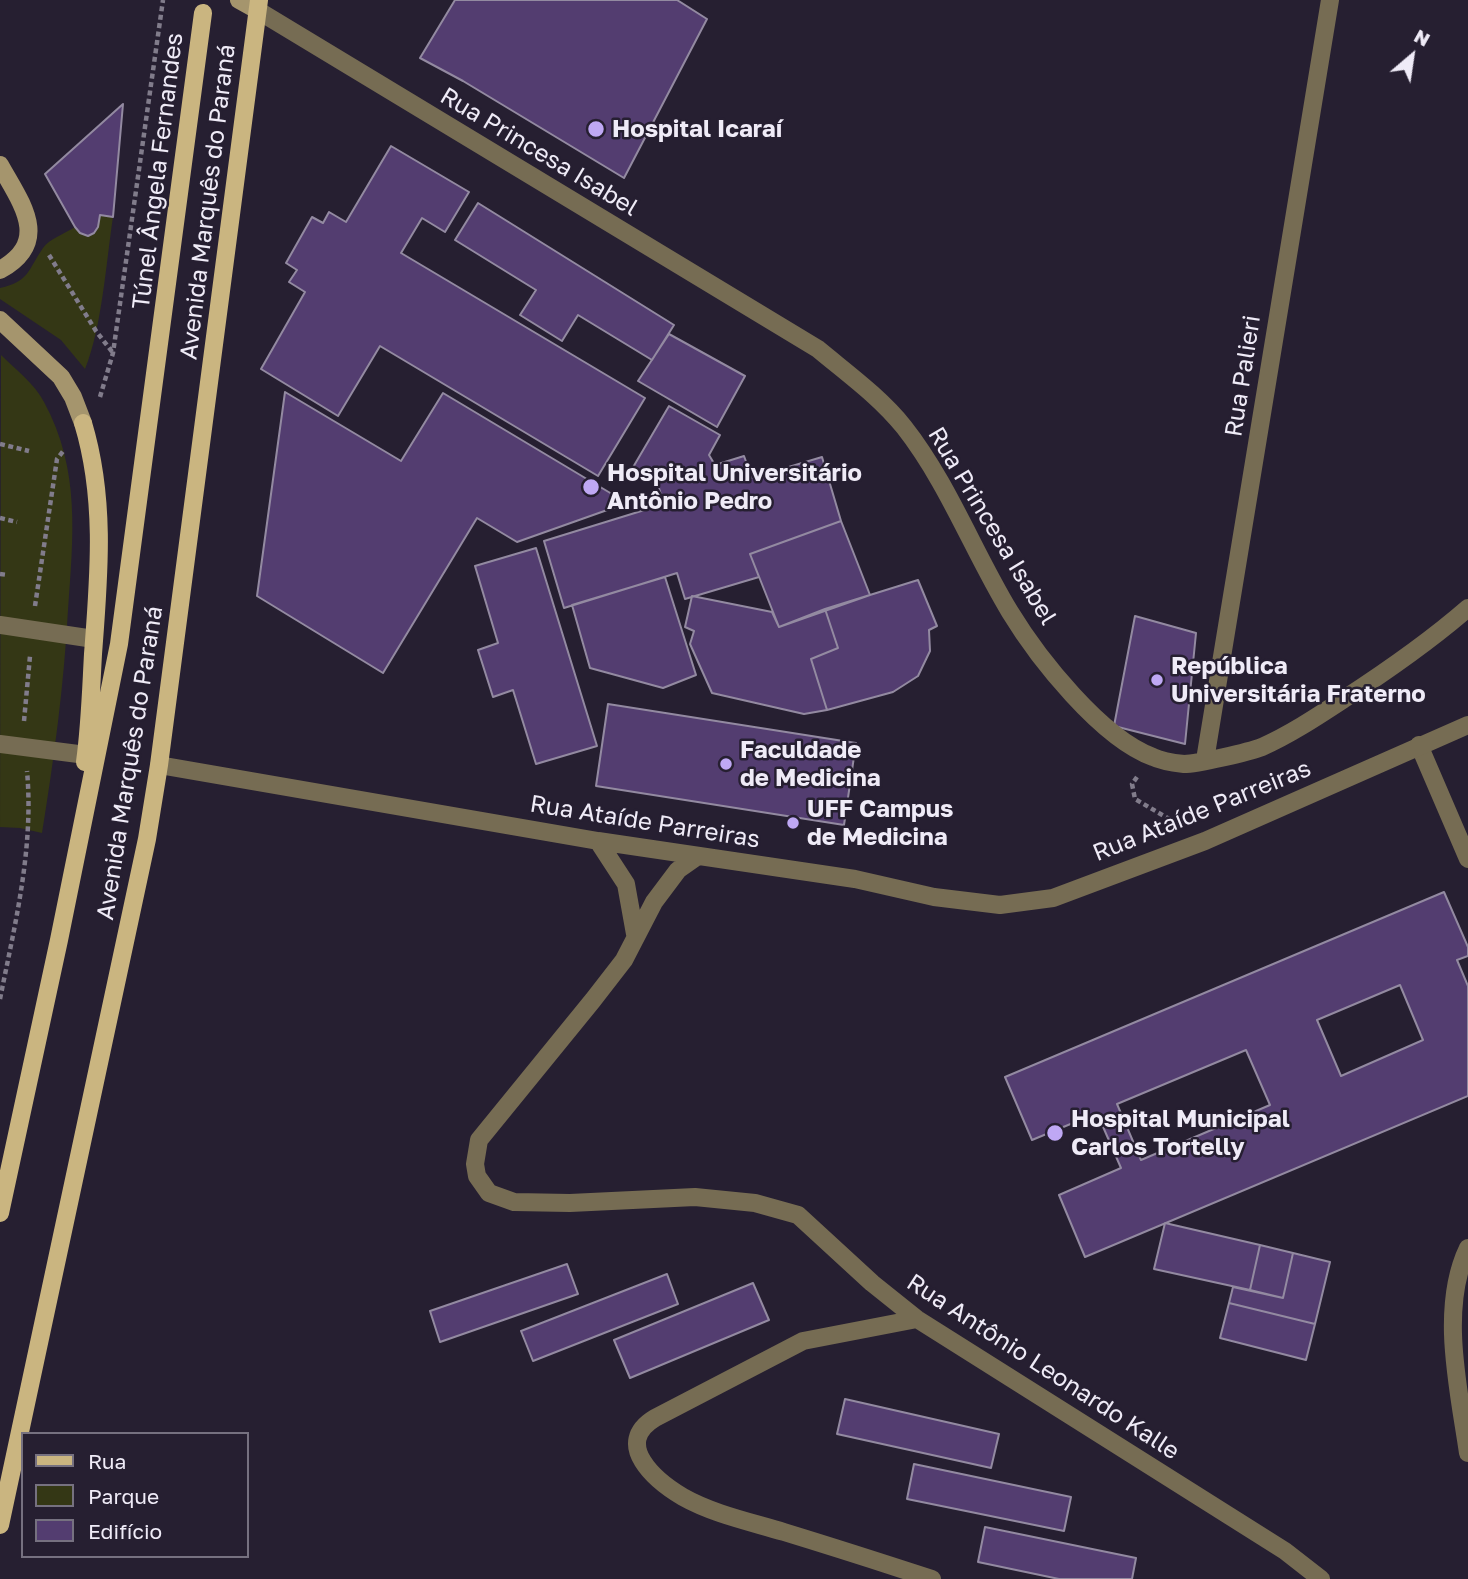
<!DOCTYPE html>
<meta charset="utf-8">
<style>
body{margin:0}
#map{position:relative;width:1468px;height:1579px;overflow:hidden;background:#261f31;font-family:"Golos Text",sans-serif}
canvas{display:block}
.legend{position:absolute;left:21px;top:1432px;width:228px;height:126px;box-sizing:border-box;background:#261f31;border:2px solid #767180;margin:0;padding:9px 12px;list-style:none;font-size:21px;color:#efebf7}
.legend li{display:flex;align-items:center;gap:14px;height:35px}
.legend b{width:35px;border:2px solid #767180}
.north{position:absolute;left:1377px;top:21px;width:70px;height:70px;-webkit-text-stroke:5px #261f31;paint-order:stroke;rotate:29deg;font-size:19px;font-weight:700;line-height:28px;text-align:center;color:#efebf7}
.north::after{content:'';display:block;margin:auto;width:24px;height:32px;background:#efebf7;clip-path:polygon(50% 0,100% 100%,50% 72%,0 100%)}
</style>
<div id="map">
<canvas width="1468" height="1579"></canvas>
<ul class="legend">
<li><b style="height:9px;background:#cab580"></b>Rua</li>
<li><b style="height:19px;background:#343715"></b>Parque</li>
<li><b style="height:19px;background:#533d70"></b>Edifício</li>
</ul>
<div class="north">N</div>
</div>
<script>
const context = document.querySelector('canvas').getContext('2d');
context.lineJoin = 'round';
function fill(path, color) { context.fillStyle = color; context.fill(path, 'evenodd'); }
function trace(path, color, width, dash) { context.strokeStyle = color; context.lineWidth = width; context.lineCap = dash ? 'butt' : 'round'; context.setLineDash(dash || []); context.stroke(path); }
function label(font, color, halo, rows, align = 'center') {
  context.font = font + ' "Golos Text",sans-serif'; context.lineWidth = 5; context.setLineDash([]); context.textBaseline = 'middle'; context.strokeStyle = halo; context.fillStyle = color; for (const [text, x, y, turn = 0] of rows) {
    context.save(); context.translate(x, y); context.rotate((+turn || 0) * Math.PI / 180); context.textAlign = isNaN(turn) ? turn : align; if (halo) context.strokeText(text, 0, 0); context.fillText(text, 0, 0); context.restore();
  }
}
fill(new Path2D(`
 M100,215l13,2c-7,46 -11,110 -28,152l-24,-29 -61,-41v-11c30,-7 27,-17 43,-40 6,-9 23,-15 32,-21 15,18 23,5 25,-12z
 M1,355c14,14 34,29 43,47 37,68 29,135 24,208 -4,75 -14,149 -26,223l-22,-5 -20,-1z`), '#343715');
const building = new Path2D(`
 M455,0h222l30,19 -83,159 -161,-97 -43,-23z
 M123,104l-10,113 -13,-2 -2,12 -4,6 -6,3 -8,-3 -5,-6 -30,-53z
 M391,146l78,46 -24,40 -23,-14 -21,35 244,145 -47,78 -218,-130 -42,70 -77,-47 44,-77 -16,-10 8,-12 -11,-7 26,-46 11,6 6,-11 17,10z
 M478,203l196,122 -22,35 -74,-45 -16,26 -42,-26 16,-25 -81,-50z
 M669,334l76,42 -28,51 -79,-46z
 M285,392l116,69 42,-68 184,110 -110,39 -40,-24 -94,155 -126,-77z
 M669,406l51,29 -11,20 6,10 29,-9 8,22 70,-21 19,64 -91,33 9,23 -74,22 -8,-26 -113,35 -20,-67 120,-37 -6,-19 -26,-16z
 M841,521l29,74 -91,32 -29,-73z
 M536,548l61,198 -61,18 -23,-74 -20,7 -15,-47 20,-7 -23,-77z
 M665,577l31,98 -33,13 -73,-20 -18,-63z
 M918,580l19,46 -8,4 1,21 -12,25 -25,16 -66,18 -16,-51 27,-11 -13,-39z
 M692,596l80,16 7,15 46,-18 13,39 -27,11 16,51 -23,4 -92,-21 -22,-49 4,-13 -9,-4z
 M1135,616l61,17 -11,111 -71,-18z
 M608,704l248,39 -12,82 -248,-39z
 M1444,892l24,55v9l-11,4 11,26v110l-383,161 -26,-62 62,-27 -24,-55 -65,27 -27,-63zM1400,985l23,55 -82,36 -24,-56zM1246,1050l24,55 -129,55 -24,-56z
 M1165,1223l95,22 -10,45 -96,-21z
 M1260,1245l33,8 -10,45 -33,-8z
 M1293,1253l37,9 -15,62 -86,-21 4,-16 50,11z
 M567,1264l11,30 -138,48 -10,-31z
 M667,1274l11,30 -145,57 -12,-30z
 M753,1283l16,37 -139,58 -16,-38z
 M1229,1303l86,21 -9,36 -86,-22z
 M845,1399l154,35 -8,34 -154,-34z
 M914,1464l157,33 -7,34 -157,-32z
 M985,1527l151,31 -4,21h-73l-81,-17z`);
fill(building, '#533d70');
trace(building, '#938aa1', 2);
trace(new Path2D(`
 M49,255l47,76 17,22
 M100,397l13,-44 50,-353
 M0,444l29,7
 M0,518l17,4
 M0,574l8,1
 M35,606l22,-147 7,-9
 M24,721l6,-65
 M1137,777l-5,7 3,15 41,24
 M0,999c15,-75 34,-151 27,-228`), '#817c8b', 4.5, [5, 3.5]);
trace(new Path2D(`
 M0,625l94,14
 M0,744l86,11
 M1419,745l49,114`), '#766c53', 18);
trace(new Path2D(`
 M257,10l561,339c30,25 62,48 86,78 44,56 69,124 106,185 28,46 91,126 143,145 8,4 22,6 31,7 13,0 65,-12 78,-17 29,-13 56,-31 82,-48 43,-28 85,-57 124,-91
 M1205,760l125,-760
 M159,765l439,76 257,38 79,18 66,8 53,-7 152,-57 263,-116
 M598,841l28,43 9,50
 M698,856l-20,14 -24,32 -30,58 -31,40 -114,140 -4,24 2,12 12,17 25,9 56,1 125,-6 60,6 43,12 74,68 45,36 368,232 36,28
 M1468,1248c-29,60 -9,142 0,205
 M917,1319l-114,22 -148,77c-43,26 1,63 28,79 30,17 68,25 101,35 49,15 99,31 148,47`), '#766c53', 18);
trace(new Path2D(`
 M239,0l18,10
 M0,165c21,38 52,76 0,105
 M0,320l61,57 12,20 10,26`), '#a5956d', 18);
trace(new Path2D(`
 M83,423c23,76 16,153 10,231 -2,36 -3,72 -8,108
 M0,1213l59,-273 60,-296 84,-631
 M0,1525l147,-686 12,-74 100,-765`), '#cab580', 18);
for (const [x, y, r, color] of [
 [596,129,9,"#bfa8f4"],
 [591,487,9,"#bfa8f4"],
 [1157,680,7,"#bfa8f4"],
 [726,764,7,"#bfa8f4"],
 [793,823,7,"#bfa8f4"],
 [1055,1133,9,"#bfa8f4"]
]) { const dot = new Path2D(); dot.arc(x, y, r, 0, 2 * Math.PI); context.fillStyle = color; context.fill(dot); trace(dot, '#261f31', 2.5); }
label('bold 24px', '#efebf7', '#261f31', [
 ["Hospital Icaraí",612,129],
 ["Hospital Universitário",607,473],
 ["Antônio Pedro",607,501],
 ["República",1171,666],
 ["Universitária Fraterno",1171,694],
 ["Faculdade",740,750],
 ["de Medicina",740,778],
 ["UFF Campus",807,809],
 ["de Medicina",807,837],
 ["Hospital Municipal",1071,1119],
 ["Carlos Tortelly",1071,1147]
], 'left');
label('24px', '#efebf7', '#261f31', [
 ["Rua Princesa Isabel",539,152,31],
 ["Túnel Ângela Fernandes",158,171,-83],
 ["Avenida Marquês do Paraná",208,202,-83],
 ["Rua Palieri",1243,376,-81],
 ["Rua Princesa Isabel",992,526,59],
 ["Avenida Marquês do Paraná",130,763,-81],
 ["Rua Ataíde Parreiras",1202,811,-22],
 ["Rua Ataíde Parreiras",645,822,9],
 ["Rua Antônio Leonardo Kalle",1043,1367,33]
]);
</script>
